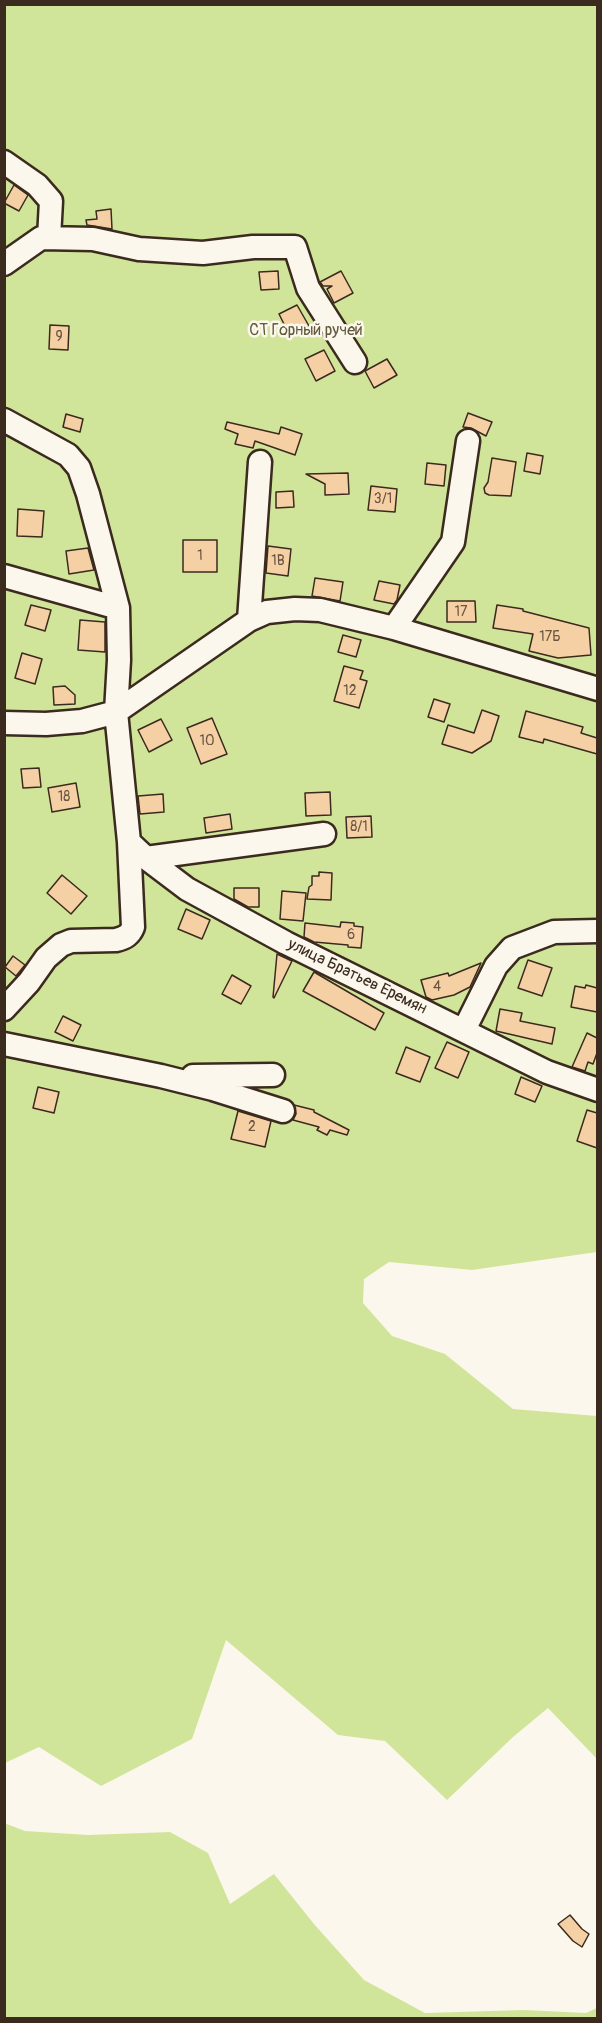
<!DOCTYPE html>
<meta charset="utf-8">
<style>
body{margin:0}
#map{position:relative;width:602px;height:2023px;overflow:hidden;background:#fbf7ec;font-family:Pangolin,sans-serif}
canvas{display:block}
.frame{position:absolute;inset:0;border:6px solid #3b2a1e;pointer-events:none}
</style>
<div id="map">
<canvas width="602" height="2023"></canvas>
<div class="frame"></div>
</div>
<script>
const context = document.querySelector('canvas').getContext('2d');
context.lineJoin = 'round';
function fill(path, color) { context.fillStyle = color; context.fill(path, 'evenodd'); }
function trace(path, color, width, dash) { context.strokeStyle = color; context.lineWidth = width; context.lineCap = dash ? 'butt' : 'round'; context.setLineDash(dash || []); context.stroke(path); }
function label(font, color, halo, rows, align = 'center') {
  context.font = font + ' Pangolin,sans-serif'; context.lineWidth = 5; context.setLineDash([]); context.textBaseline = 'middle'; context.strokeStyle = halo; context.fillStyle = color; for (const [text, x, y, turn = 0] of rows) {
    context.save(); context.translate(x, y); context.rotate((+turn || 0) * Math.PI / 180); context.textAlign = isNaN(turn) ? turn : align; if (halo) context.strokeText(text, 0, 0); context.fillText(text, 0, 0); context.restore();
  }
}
fill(new Path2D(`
 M5,5h592v1247l-125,18 -83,-8 -25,17 -1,24 29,33 53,18 68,55 84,7v343l-49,-51 -35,29 -66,63 -62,-59 -47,-6 -112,-95 -34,99 -91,47 -62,-39 -34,16z
 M4,1823l21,8 63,4 82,-3 38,21 22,51 44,-30 40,50 50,56 61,33 99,-3 62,3 11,-5v10h-592z`), '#d1e59a');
const building = new Path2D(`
 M14,185l14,10 -9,16 -15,-8z
 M111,209l1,20 -25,-4 -1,-5 11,-1 -1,-8z
 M278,271l1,18 -18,1 -2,-18z
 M341,271l12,22 -19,10 -7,-14 5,-3h-9l-3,-4z
 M297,305l12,21 -19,10 -11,-22z
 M50,325l19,1 -1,24 -19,-1z
 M324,350l11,21 -19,10 -11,-22z
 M387,359l10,16 -23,13 -9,-17z
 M468,413l24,9 -6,14 -15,-8 -8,-1z
 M66,414l17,5 -3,13 -17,-5z
 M227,422l52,12 2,-7 21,7 -7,21 -40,-14 -2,7 -18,-4 3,-10 -13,-5z
 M527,453l16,3 -3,18 -16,-3z
 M492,458l24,4 -5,34 -22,-1 -4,-2 -1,-5 4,-6z
 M427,463l19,2 -2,21 -19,-2z
 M348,473l1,21 -24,1v-11l-19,-10z
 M371,486l26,3 -2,23 -27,-2z
 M293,491l1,16 -18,1v-16z
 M18,509l26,2 -2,26 -25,-1z
 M183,540h34v32h-34z
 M268,546l23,3 -3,27 -22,-3z
 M88,548l6,22 -25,4 -3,-23z
 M315,578l28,4 -3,19 -28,-5z
 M379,581l21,4 -3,15 -3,4 -20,-4z
 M447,601h28l1,21h-29z
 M31,605l20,5 -6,21 -20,-6z
 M497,605l26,4v2l66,17 2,27 -33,3 -29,-7 4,-17 -40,-6z
 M80,620l25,2v30l-27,-2z
 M343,635l18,5 -5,17 -18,-5z
 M22,653l20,6 -7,25 -20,-6z
 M344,666l19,5 -3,8 7,2 -8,27 -25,-7z
 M65,686l10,9v9l-21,1 -1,-18z
 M434,699l16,5 -6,18 -16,-5z
 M482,710l17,6 -8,25 -19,12 -30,-9 6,-19 26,8z
 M526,711l57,16 -2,6 16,5v16l-53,-15 -1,4 -24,-6z
 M212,718l15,36 -26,10 -14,-36z
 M161,719l11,21 -23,12 -11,-22z
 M39,768l2,19 -18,1 -2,-19z
 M76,783l4,24 -28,5 -4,-24z
 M330,792l1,23 -25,1 -1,-23z
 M163,794l1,18 -24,2 -2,-18z
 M230,814l2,15 -26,4 -2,-15z
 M371,816l1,21 -25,1 -1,-21z
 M319,872l13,1 -1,27 -24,-1 2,-12 3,-2v-9h7z
 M62,875l25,21 -16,18 -24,-21z
 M234,888h25v19h-11l-14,-8z
 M282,891l24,2 -3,28 -23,-2z
 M186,909l24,11 -8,19 -24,-10z
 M341,922l13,1v3l9,1 -2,21 -13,-1v-2l-34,-3 -10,-5 1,-14 35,4z
 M277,954l15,7 -18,37 -1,-1z
 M13,956l12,9 -9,11 -11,-9z
 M528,960l24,8 -10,28 -24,-8z
 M481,963l-11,24 -16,8 -22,5 -6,-3 -5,-17 27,-7 1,3z
 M314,972l70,41 -9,17 -72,-39z
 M232,975l19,11 -10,18 -19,-10z
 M586,985l11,3v24l-26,-5 4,-21 10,2z
 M500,1009l22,4 -2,8 35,7 -3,16 -56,-13z
 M63,1016l18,9 -8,16 -18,-9z
 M587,1033l10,5v15l-4,11 -5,-2 -3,9 -13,-4z
 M447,1042l22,10 -11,26 -23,-10z
 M406,1047l24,10 -10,25 -24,-9z
 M521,1077l21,9 -7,16 -20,-8z
 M38,1087l21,5 -5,21 -21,-5z
 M294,1105l20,5v2l35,18 -2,5 -17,-5 -3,5 -10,-5 2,-3 -26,-7 3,-6z
 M587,1110l10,3v35l-20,-7z
 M238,1111l33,10 -6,26 -34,-8z
 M570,1915l12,14 7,5 -7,13 -9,-6 -15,-17z`);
fill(building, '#f5d0a5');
trace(building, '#3b2a1e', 1.5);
const minor = new Path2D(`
 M4,162l33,23 14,16 -2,37
 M4,264l37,-26 52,1 46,10 64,4 50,-6h42l13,41 47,74
 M4,420l64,35 11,13 9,26 30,114
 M4,576l114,32 1,52 -3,52 13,130 4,85c-3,8 -8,11 -17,13l-45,1 -10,4 -15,13 -17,24 -25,27
 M249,620l11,-158
 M394,628l59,-86 15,-101
 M4,723l42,1 36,-3 34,-9 133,-92 18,-8 28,-3 25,1 74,18 204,61
 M129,842l17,16 41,31 99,54 261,129 51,18
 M146,858l178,-24
 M464,1030l32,-64 16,-18 42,-16 44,-1
 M4,1044l157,32 52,13 70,22
 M193,1076l80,-1`);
trace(minor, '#3b2a1e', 27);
trace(minor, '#fbf7ec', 22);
label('14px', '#6a5440', null, [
 ["9",59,337],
 ["3/1",383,499],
 ["1",200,556],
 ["1В",278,561],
 ["17",461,612],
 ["17Б",550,637],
 ["12",350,691],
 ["10",207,741],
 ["18",64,797],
 ["8/1",359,827],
 ["6",351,935],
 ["4",437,987],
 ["2",252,1127]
]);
label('16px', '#60593d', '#fbf7ec', [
 ["СТ Горный ручей",306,331]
]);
label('16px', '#3b2a1e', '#fbf7ec', [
 ["улица Братьев Еремян",357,977,26]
]);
</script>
